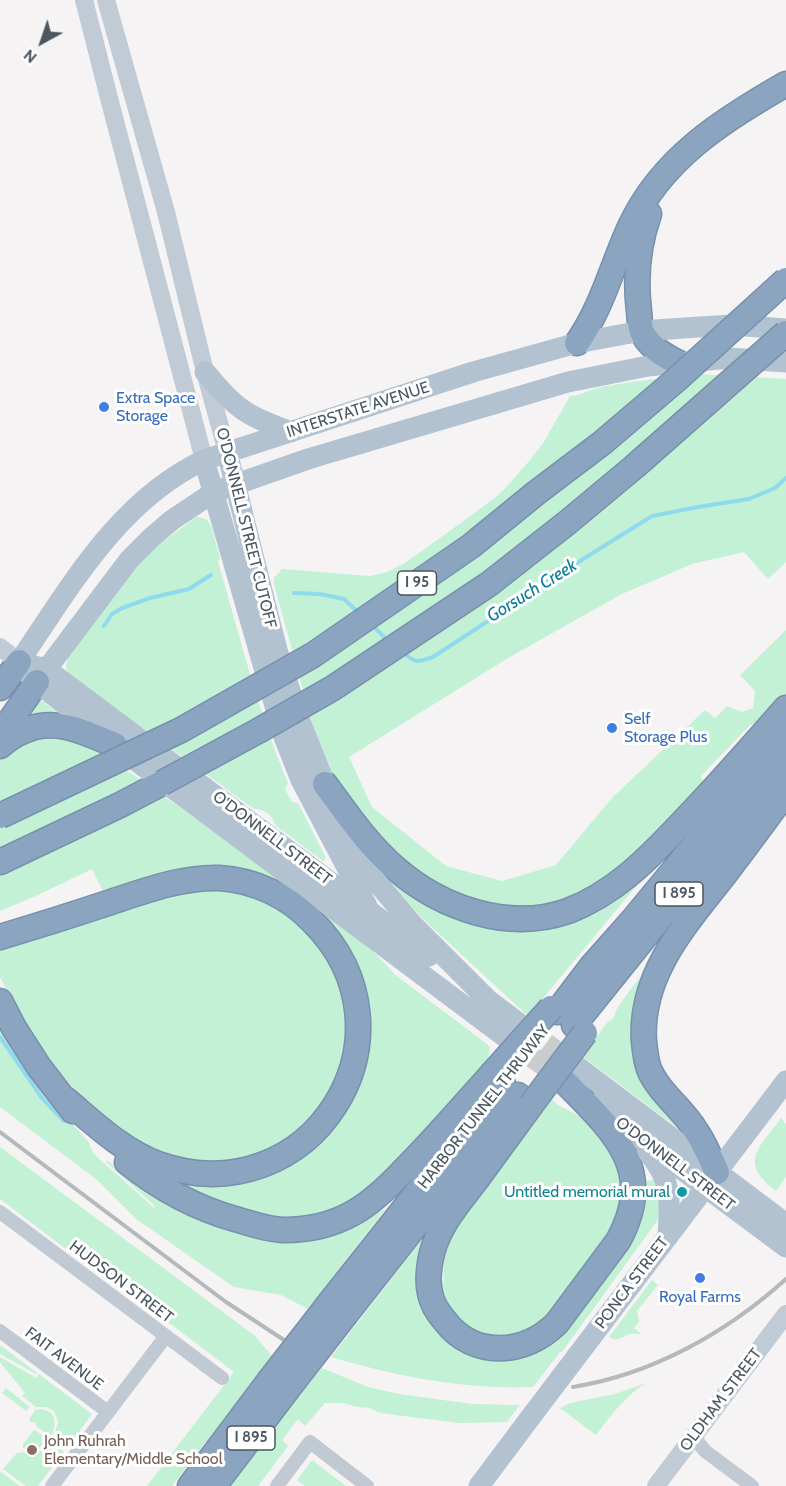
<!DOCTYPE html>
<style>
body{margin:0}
#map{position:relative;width:786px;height:1486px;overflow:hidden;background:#f5f3f3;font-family:Cabin,sans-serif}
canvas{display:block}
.north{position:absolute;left:12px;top:12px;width:60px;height:60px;-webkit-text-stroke:4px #fff;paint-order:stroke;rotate:220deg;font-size:16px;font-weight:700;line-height:24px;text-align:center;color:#4a5661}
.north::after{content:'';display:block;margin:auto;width:21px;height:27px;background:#4a5661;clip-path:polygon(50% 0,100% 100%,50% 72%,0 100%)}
</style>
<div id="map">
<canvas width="786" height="1486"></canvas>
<div class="north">N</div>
</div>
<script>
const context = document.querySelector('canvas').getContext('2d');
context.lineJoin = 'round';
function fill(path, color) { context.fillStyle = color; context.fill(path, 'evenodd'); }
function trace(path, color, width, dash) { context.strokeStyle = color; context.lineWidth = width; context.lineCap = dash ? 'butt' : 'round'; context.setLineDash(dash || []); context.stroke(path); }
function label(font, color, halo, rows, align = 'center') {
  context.font = font + ' Cabin,sans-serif'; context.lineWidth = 6; context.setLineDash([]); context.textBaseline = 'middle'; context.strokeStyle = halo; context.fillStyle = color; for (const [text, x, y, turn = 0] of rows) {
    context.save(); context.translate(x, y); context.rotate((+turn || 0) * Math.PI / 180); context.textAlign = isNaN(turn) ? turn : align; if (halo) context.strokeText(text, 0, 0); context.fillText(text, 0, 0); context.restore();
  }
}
fill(new Path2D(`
 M698,374l88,5v183l-18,17 -24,-27 -52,12 -70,30 -114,64 -159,99 23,50 74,59 56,15 54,-16 57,-68 92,-87 10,8 12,-12 15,6 11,-4 2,-17 -15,-16 46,-45v65l-28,29 -8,1 -49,51 4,10 -27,32 -89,78 -76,17 -89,-29 -84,-90 -28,-71 -38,-139v-6l8,-9 87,7 16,-3 20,-10 60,-43 32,-24 13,-13 20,-23 14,-18 26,-46c8,1 19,-6 27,-8 34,-7 67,-10 101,-14z
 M196,517c6,0 11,2 15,8l9,33 -2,4c22,74 40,150 70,221l-3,6 7,13 6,1 28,55 -3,3 -48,-36c-3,-10 -10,-16 -21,-16l-111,-81 -1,1 -74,-56 -2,-6 2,-11 61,-81 30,-30z
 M41,700l26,20 -47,5 15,-24 3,2z
 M44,734l39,8 16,9 75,52 188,137 31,32 1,2 93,70 3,4 -2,12 -121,137 -58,25 -59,-6 -88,-37 78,-1 106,-75 7,-141 -10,-19 -18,-24 -19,-17 -40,-23 -160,18 -14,-28 -52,25 -40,17v-155z
 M653,866l-125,150 -106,-98 -16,-17 -22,-29 129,56z
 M198,889l31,1 29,8 26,12 16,13 32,39 15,37 -3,69 -31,54 -50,34 -56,9 -62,-16 -43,-32 -28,-28 -26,-31 -24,-36 -24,-45v-30l162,-53z
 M650,966l-14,43 47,117 -4,3 -97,-73 25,-33 7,-5c1,-12 27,-41 36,-52z
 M0,1022l57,85 31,34 6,13 60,54 1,-2 -49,-44 1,-2 26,20 29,18 171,35 39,-17 14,-8 -78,101 -27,-14 -47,-8 -98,-68 -40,-40 -96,-72z
 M550,1098l8,7 22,11 22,16 23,51 -8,42 -66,91 -23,17 -31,5 -29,-9 -21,-22 -8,-21 5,-3c-1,-15 0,-32 6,-46 2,-6 7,-12 10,-17z
 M781,1118l5,6v53l-10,14c-39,-30 -16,-43 5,-73z
 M0,1147l254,188 18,21 -100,130h-25l87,-114 -62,-47 -63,-43 -109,-83z
 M470,1177l-35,49 7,101 96,18 105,-164 11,-1 5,15v18l-2,8 -95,131h-2l-27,35c-69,3 -137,-11 -202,-30z
 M652,1280l6,5 -21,26 2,11 -5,6 7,6c-4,0 -10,-1 -14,1 -8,4 -10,6 -18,2z
 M0,1345l37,28 -1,1 -36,-20z
 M0,1357l36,21 3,-4 53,40 -26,35 -13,-10 5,-17 -4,-11 -7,-4h-11l-14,-11 3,-3 -25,-31z
 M322,1368l46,19 31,7 73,10 48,1 -13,17 -48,1 -79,-10 -10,-5 -12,-1 -15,-4h-18l-20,23 -7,-7 -16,21 6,6 -30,40h-27l58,-78z
 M646,1383c-21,13 -35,32 -50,52l-36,-27 10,-5 45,-9z
 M6,1388l24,19 -4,4 -24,-18z
 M41,1409c16,2 16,16 10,28l-14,-10 -1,-4 -5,-1 -2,-2 6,-10z
 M35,1430l14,10c-7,8 -16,11 -26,8v-4l10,-13z
 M51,1442l13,10 -26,34h-12l-23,-17 14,-16c15,-3 21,5 34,-11z
 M312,1460l34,26h-41l-8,-6z
 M1,1472l19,14h-20v-12z`), '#c3f1d5');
trace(new Path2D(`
 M294,593l26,1 24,5 15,14
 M371,624l16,16
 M104,626l8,-12 10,-6 28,-10 39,-9 22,-14
 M402,652c14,11 14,11 31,5l147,-96 72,-45 46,-9 51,-8 26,-11 11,-10
 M0,1037l42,61 22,23`), '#90daee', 4);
trace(new Path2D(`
 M521,1025l54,40
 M508,1039l55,41`), '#caccce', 21, [21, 10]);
const highway = new Path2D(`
 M649,214c-11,31 -14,64 -10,97 1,7 0,16 4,23 8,14 21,22 36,29
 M577,343c25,-35 35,-77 53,-116 31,-68 93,-107 156,-143
 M0,688l19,-26
 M0,735l37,-53
 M0,746c41,-35 72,-19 115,-1
 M325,784c22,30 42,60 70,84 46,40 113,64 173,43 45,-17 79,-51 111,-85 37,-38 72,-78 107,-118
 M0,862l120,-57 42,-22
 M0,937c37,-11 72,-22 108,-34 36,-12 73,-26 111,-25 35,2 69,18 93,43 114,113 -1,297 -154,243 -36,-13 -64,-41 -93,-65
 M0,1001l14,27 25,39 34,44
 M557,1012l35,-46 40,-45 154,-187
 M574,1025l111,-138 101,-122
 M531,1105c-18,25 -36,49 -54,74 -17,22 -38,46 -45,74 -3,13 -5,27 -2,40 2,11 8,20 15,28 29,38 80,34 112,2l61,-82c40,-72 -6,-111 -53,-159
 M127,1162c31,25 69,46 108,57 15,4 32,11 49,11 24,0 48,-5 69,-17 20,-11 37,-28 52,-44 30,-30 58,-63 86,-94
 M717,1172c-7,-14 -12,-28 -21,-41 -13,-22 -37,-38 -47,-62 -3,-8 -4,-18 -5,-27 -5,-70 45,-121 84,-172 20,-26 39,-52 58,-78
 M328,1305l175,-221
 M346,1314l172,-219
 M190,1486l79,-105
 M214,1486l73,-96`);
trace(highway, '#7690ad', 27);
trace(new Path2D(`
 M0,1212l222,166
 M0,1331l108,81
 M694,1437l11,14 47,35
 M52,1486l114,-150
 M277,1486l33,-44 57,44`), '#c1cad2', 14);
trace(new Path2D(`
 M84,0l25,98 95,362
 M106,0l60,212 39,160 22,80
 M0,647l19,15
 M656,1486l130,-172`), '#c1cbd6', 18);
trace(new Path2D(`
 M205,372c15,17 29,35 50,45 11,6 24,10 36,15
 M227,452l50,198 23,71 25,63 25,54 25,42 37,44 79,79
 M204,460l80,277 17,43 66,126
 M19,662c52,-76 99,-161 185,-202l269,-88 104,-29 64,-12 43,-3 48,-3 54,4
 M34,666l12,3 383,287
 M27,672l10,10 78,63 393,294
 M37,682l92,-122 22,-22 21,-18 42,-28 94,-33 260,-77 80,-16 31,-3 50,-5 57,4
 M480,994l41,31
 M575,1065l211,159
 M594,1104l192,143
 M647,1151c26,30 23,48 21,86
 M577,1356l209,-275
 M479,1486l54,-72`), '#b3c2d1', 21);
trace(highway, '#8ba5c1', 24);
trace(new Path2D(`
 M0,1132l226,170 58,38
 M573,1387c80,-13 153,-54 213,-108`), '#b5b8bd', 4);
const highwayBridge = new Path2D(`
 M162,783l96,-52 75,-43 156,-104 79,-62 66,-55 152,-134
 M0,816l181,-86 132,-75 158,-109 65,-53 66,-50 74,-63 110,-100
 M491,1075l60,-67
 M531,1105l54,-72
 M269,1381l59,-76
 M287,1390l59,-76`);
trace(highwayBridge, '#7690ad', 27, []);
trace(new Path2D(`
 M533,1414l44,-58`), '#b3c2d1', 21);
trace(highwayBridge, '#8ba5c1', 24);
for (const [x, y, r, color] of [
 [104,407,6,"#3f7fe0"],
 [612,728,6,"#3f7fe0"],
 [682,1192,6,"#0f9aa8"],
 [700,1278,6,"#3f7fe0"],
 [32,1450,6,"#8d6e63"]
]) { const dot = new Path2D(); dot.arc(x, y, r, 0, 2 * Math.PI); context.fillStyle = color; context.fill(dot); trace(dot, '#fff', 2); }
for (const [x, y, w] of [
 [417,583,39],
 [679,894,48],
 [251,1438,48]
]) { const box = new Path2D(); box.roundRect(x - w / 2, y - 12, w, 24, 4.5); context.fillStyle = '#fff'; context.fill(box); trace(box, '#4a5661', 1.5); }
label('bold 15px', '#4a5661', null, [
 ["I 95",417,583],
 ["I 895",679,894],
 ["I 895",251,1438]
]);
label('16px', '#366cbe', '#fff', [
 ["Extra Space",116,398],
 ["Storage",116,416],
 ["Self",624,719],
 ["Storage Plus",624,737],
 ["Royal Farms",700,1297,"center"]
], 'left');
label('16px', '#4a5661', '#fff', [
 ["INTERSTATE AVENUE",358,410,-18],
 ["O'DONNELL STREET CUTOFF",246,528,76],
 ["O'DONNELL STREET",272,838,37],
 ["HARBOR TUNNEL THRUWAY",484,1107,-52],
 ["O'DONNELL STREET",675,1164,37],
 ["HUDSON STREET",121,1282,37],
 ["PONCA STREET",632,1283,-53],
 ["FAIT AVENUE",64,1359,37],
 ["OLDHAM STREET",721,1400,-53]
]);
label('16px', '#0d838f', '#fff', [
 ["Untitled memorial mural",670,1192]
], 'right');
label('16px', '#785e54', '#fff', [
 ["John Ruhrah",44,1441],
 ["Elementary/Middle School",44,1459]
], 'left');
label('italic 18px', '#0c7c9b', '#fff', [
 ["Gorsuch Creek",532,591,-32]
]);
</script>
